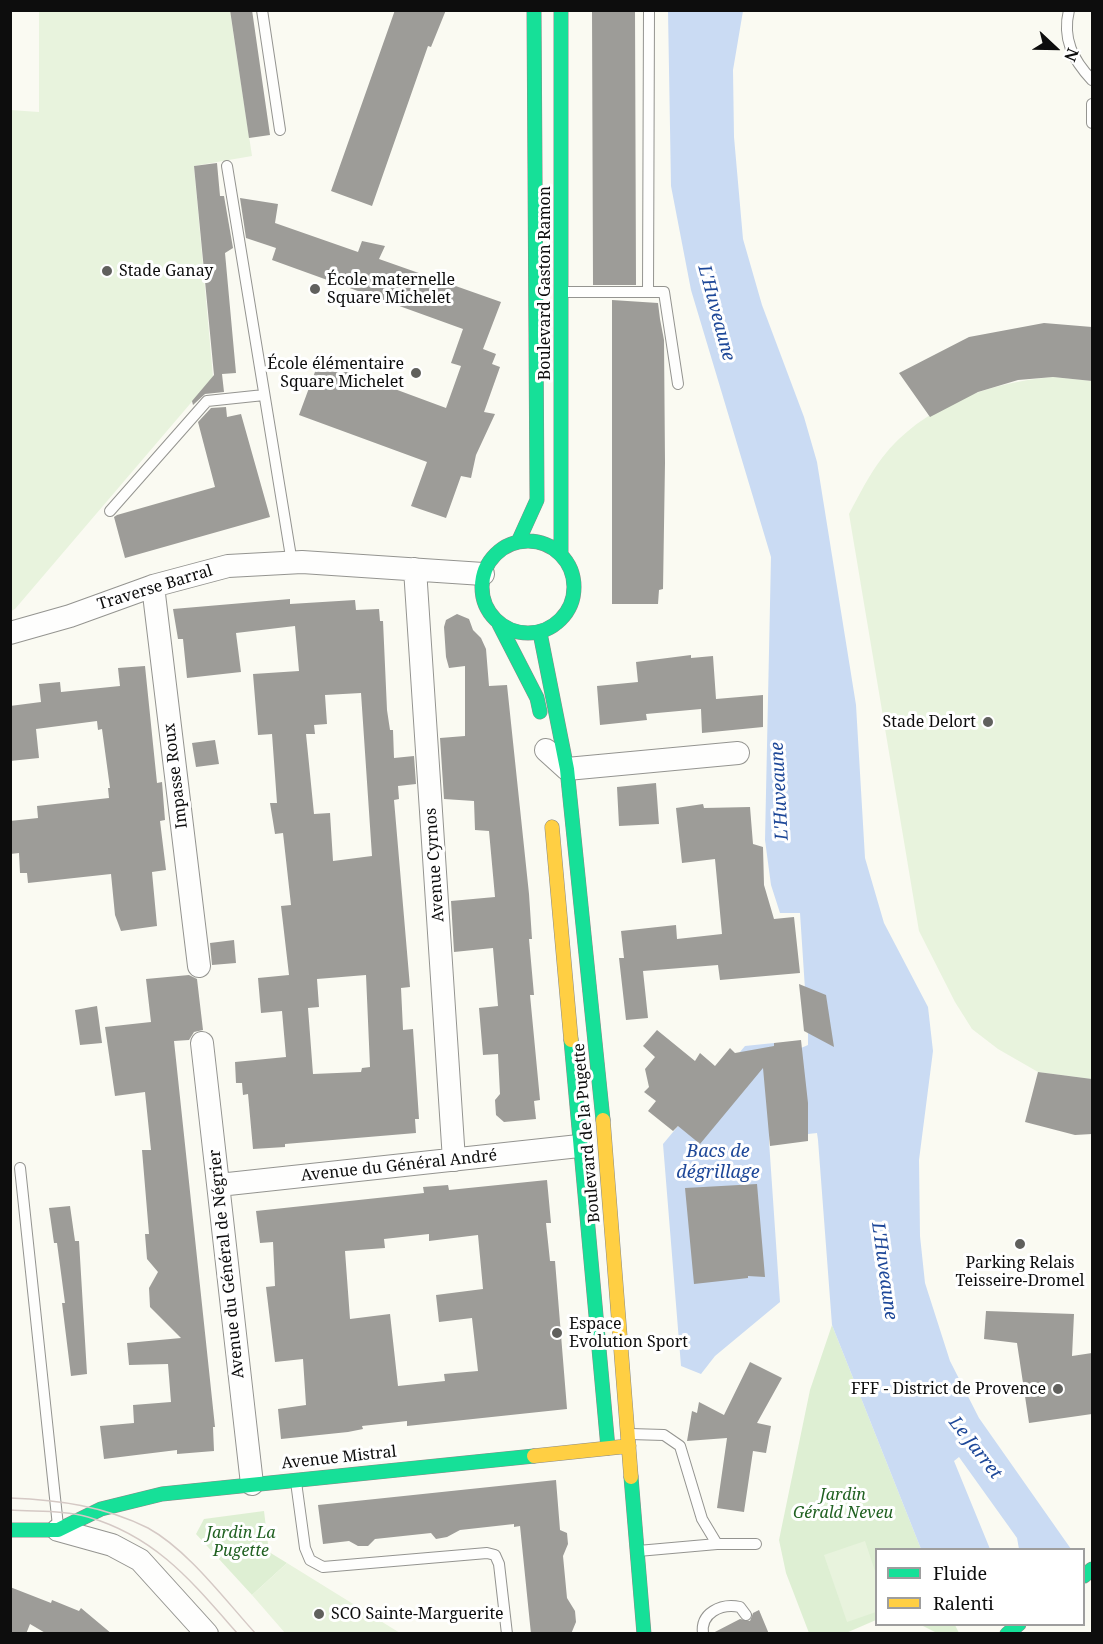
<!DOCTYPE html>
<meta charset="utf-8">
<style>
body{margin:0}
#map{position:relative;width:1103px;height:1644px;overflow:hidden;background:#fafaf2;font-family:"Noto Serif",serif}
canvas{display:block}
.frame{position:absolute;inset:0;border:12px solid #0d0d0d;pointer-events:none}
.legend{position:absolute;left:875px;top:1548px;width:210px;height:78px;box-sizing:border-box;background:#fff;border:2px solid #9e9e9e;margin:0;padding:8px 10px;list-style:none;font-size:18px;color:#0d0d0d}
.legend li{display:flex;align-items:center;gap:12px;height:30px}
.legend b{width:30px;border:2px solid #9e9e9e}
.north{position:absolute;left:1025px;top:18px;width:60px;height:60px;-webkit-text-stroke:4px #fff;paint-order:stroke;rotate:112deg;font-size:16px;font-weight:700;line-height:24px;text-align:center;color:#0d0d0d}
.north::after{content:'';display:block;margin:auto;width:21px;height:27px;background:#0d0d0d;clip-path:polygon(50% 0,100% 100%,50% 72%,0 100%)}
</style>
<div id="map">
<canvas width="1103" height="1644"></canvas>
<div class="frame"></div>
<ul class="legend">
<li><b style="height:8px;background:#16e098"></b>Fluide</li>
<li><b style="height:8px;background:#ffcf43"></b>Ralenti</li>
</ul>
<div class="north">N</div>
</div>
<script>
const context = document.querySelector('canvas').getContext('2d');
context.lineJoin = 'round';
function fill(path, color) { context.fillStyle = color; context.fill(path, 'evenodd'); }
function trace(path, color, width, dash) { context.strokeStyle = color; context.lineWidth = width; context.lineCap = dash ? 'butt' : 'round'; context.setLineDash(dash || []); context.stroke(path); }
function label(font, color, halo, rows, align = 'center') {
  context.font = font + ' "Noto Serif",serif'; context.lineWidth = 6; context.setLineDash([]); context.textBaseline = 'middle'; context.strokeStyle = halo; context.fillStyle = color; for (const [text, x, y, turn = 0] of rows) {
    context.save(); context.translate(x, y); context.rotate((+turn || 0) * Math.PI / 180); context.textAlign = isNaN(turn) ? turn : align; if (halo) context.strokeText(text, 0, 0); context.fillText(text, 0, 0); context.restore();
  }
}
fill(new Path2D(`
 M832,1325l89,224 -45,1v70l-30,13h-37l-23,-60 -7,-33 31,-150z
 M264,1511l5,41 18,11 -35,32 -56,-61 8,-15z
 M921,1625h34l4,8h-22z`), '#deefd3');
fill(new Path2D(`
 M39,11h191l22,145 -58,10 19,211 -198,232 -4,2 -1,-501 29,2z
 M1053,377l39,4v698l-54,-7 -40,-23 -26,-20 -17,-27 -36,-71 -70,-417c10,-19 20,-39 33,-56 40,-52 108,-76 171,-81z
 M865,1541l11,33v38l-29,10 -23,-67z
 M287,1563l113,70h-115l-33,-38z`), '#e8f3dd');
fill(new Path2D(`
 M668,11h75l-10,59 1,67 9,102 19,66 42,112 13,45 39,243 9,153 19,65 44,84 5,44 -14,109 1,76 5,47 25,78 29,57 92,131h-52l-2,-11 -58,-81 -5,4 36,88h-69l-89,-224 -14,-185 -1,-7 -9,1 -7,-86 7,-3v-10l-8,-122h-20l-9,-28 -6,-45 6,-283 -80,-267 -20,-104z
 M774,1043l3,35 -8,63 11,161 -65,54 -14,18 -20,-8 -18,-222 82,-98z`), '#cadbf3');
fill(new Path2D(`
 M230,10h22l18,125 -21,3z
 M395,10h51l-15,37 -3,-1 -56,160 -41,-15z
 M592,10h43l1,275h-43z
 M217,163l3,33h4l9,52 -8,5 11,120 -14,1 2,18 -19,2 -12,11 -1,-4 22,-26 -20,-209z
 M240,198l38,6 -3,19 83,29 4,-11 23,5 -6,13 122,43 -18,47 13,5 -4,10 8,3 -16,45 11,2 -19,41 -5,23 -10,-2 -15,42 -35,-12 16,-44 -128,-47 20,-54 127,47 15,-42 -10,-3 12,-34 -191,-69 4,-12 -30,-10z
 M612,300l46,3 2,16 4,21 1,123 -2,126 -4,1 -1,14h-46z
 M1044,323l48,4v54l-39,-4 -35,3 -40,12 -48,25 -31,-44 70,-36z
 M226,407l1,10 14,-3 29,103 -145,41 -11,-41 3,-2 98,-28 -17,-65 13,-14z
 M290,599v5l65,-4 1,10 23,-1 1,12h3l4,89 3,20h3l1,28 20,-2 2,28 -18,2 1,13 -5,1 16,187 -9,1 2,42 10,-1 6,90h-4l1,14 -131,11v3l-32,2 -5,-55 -5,1 -1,-12h-6l-1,-21 51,-5 -4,-46 -21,2 -3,-35 31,-3 -8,-69 10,-1 -8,-72 -8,1 -5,-31h7l-5,-69 -14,1 -5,-61 46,-3 -4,-45 -59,7 5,39 -54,6 -4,-39h-5l-5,-30zM361,693l11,163 -39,5 -3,-48 -16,1 -8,-80h9l-1,-9 13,-1 -2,-29zM366,975l4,92 -8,1 -1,4 -48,2 -5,-66 11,-1 -2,-28z
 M457,614l12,5 4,11 8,8 5,11 3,37 18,-1 22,209 3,45h-3l5,56h-4l10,105 -6,1 2,18 -32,3 -8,-7 -1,-15 5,-6 -2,-40 -15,1 -4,-47 19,-2 -5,-58 -39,4 -3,-51 44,-4 -6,-66 -14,-1 -1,-29 -30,-2 -4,-61 25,-2v-70l-16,2 -3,-11 -2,-30 2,-7z
 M691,655v3l22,-2 3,43 47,-4v32l-61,6 -1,-24 -55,5 1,6 -47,5 -3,-39 41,-4 -2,-20z
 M145,666l12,117 5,-1 3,38 -5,1 6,49 -14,2 5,54 -36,5 -6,-16 -4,-41 -83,9 -1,-10h-7l-1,-20 -9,1v-33l28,-3 -1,-12 72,-8 -1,-10h2l-8,-59 -4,1 -1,-9 -61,8 3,29 -29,3v-55l31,-4 -2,-18 21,-2 1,10 59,-6 -2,-18z
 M215,740l4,24 -23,3 -4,-24z
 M656,783l3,41 -40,2 -2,-39z
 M703,804l1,4 46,-1 3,37 10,3 1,38 10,34 20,-2 6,56 -80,7 -2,-15 -75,6 5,47 -22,2 -7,-62h5l-3,-27 55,-6 1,14 45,-5 -7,-75 -33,4 -6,-55z
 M234,940l2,23 -24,2 -2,-22z
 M189,975l8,4 6,51 -9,2 -5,8 -15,1 41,386h-2l1,24 -37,3v-4l-73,9 -4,-33 34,-3 -1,-18 38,-3 -3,-38 -39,1 -2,-22 54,-5 -31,-31 -1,-19 9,-16 -11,-13 -2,-25h4l-7,-84h9l-6,-58 -30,4 -10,-69 46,-5 -5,-43z
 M799,984l27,11 8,52 -30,-16z
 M97,1006l5,37 -22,2 -5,-35z
 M657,1030l38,31 5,-8 15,13 15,-18 5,5 39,-7v-3l27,-3 7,63v38l-38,5 -7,-78 -63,76 -22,-18 -5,5 -25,-20 8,-10 -12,-9 5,-5 -4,-18 10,-12 -12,-11z
 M1038,1072l54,7v55l-17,1 -50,-13z
 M547,1180l4,43h-5l4,38h5l12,148 -160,17v-5l-45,5 1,3 -15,3 -67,7 -3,-30 28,-4 -3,-46 -28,3 -9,-75 9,-1 -2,-44 -13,1 -4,-32 168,-18 -1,-6 25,-2 1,5zM429,1234v7l49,-6 5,54 -47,6 3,27 33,-4 6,53 -34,3 1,7 -47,5 -8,-72 -40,5 -5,-68 40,-3 -1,-9z
 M757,1184l8,93 -17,-1v2l-54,6 -9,-96z
 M70,1206l5,35h4l8,133 -16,2 -9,-73h3l-8,-60h3h-6l-5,-35z
 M986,1311l88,3 -2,42 20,-3v61l-63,9 -12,-80 -33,-4z
 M750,1362l32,16 -25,45 14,3 -5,27 -13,-2 -9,61 -27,-4 10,-70 -40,3 5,-30 5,2 2,-11 25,13z
 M556,1480l4,50 7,3 1,11 -5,12 4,42 8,13 1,11 -5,12h-40l-11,-108 -6,1v-3l-54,6 -13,7 -11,2 -5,-6 -56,6 -7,7h-10l-9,-5 -26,3 -5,-39z
 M10,1587l41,16 1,-3 27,11 2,-3 31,26h-65l-17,-10 -4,10h-16z
 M759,1610l10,24h-58l29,-15 10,2 3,-8z`), '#9d9c98');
const lane = new Path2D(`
 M262,10l18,120
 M1069,10c-7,29 4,50 23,70
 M1092,104v19
 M227,166l65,397
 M564,292h84l1,-282
 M648,292h16l14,92
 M110,511l97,-110 57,-6
 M20,1168l38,358
 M630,1434l34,1 16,11 22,73 15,25h39
 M296,1482l9,66 5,12 13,7 164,-14 8,2 4,9 8,70
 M638,1551l79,-7
 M703,1634c-3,-21 18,-31 37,-27l6,8`);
const street = new Path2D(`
 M415,569l39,591
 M153,586l46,380
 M10,633l60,-17 83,-30 75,-20 74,-4 181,12
 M546,750l21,19 171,-16
 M202,1043l50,441
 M219,1185l360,-39
 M58,1530l54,15 28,15 67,74`);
const fast = new Path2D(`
 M561,10v545
 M482 587a46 46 0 1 1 92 0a46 46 0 1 1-92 0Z
 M518,542l19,-42 -3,-490
 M499,624l38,74 3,14
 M540,633l27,136 36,351
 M571,1040l37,408
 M631,1477l13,157
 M10,1530h48l43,-21 61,-15 372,-38
 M1084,1576l8,-7
 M1007,1634l12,-10`);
const slow = new Path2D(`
 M552,827l19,213
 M603,1120l28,357
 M534,1456l95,-10`);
trace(lane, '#949490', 12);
trace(street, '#949490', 24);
trace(fast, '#8a8a87', 15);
trace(slow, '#8a8a87', 15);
trace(lane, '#fefefd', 10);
trace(street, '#fefefd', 22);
trace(fast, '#16e098', 14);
trace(slow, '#ffcf43', 14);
trace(new Path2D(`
 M10,1498c49,2 94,8 138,30 40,22 77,72 108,106
 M10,1510c26,2 54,0 78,7 69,20 105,66 150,117`), '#d5c9c5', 1.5);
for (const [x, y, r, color] of [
 [107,271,6,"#60605d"],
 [315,289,6,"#60605d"],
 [416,373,6,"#60605d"],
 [988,722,6,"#60605d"],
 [1020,1244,6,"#60605d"],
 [557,1333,6,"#60605d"],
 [1058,1389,6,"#60605d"],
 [319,1614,6,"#60605d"]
]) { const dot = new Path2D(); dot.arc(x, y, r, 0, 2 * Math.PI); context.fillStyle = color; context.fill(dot); trace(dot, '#fff', 2); }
label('16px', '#0d0d0d', '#fff', [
 ["Stade Ganay",119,271],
 ["École maternelle",327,280],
 ["Square Michelet",327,298],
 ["École élémentaire",404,364,"right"],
 ["Square Michelet",404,382,"right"],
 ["Stade Delort",976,722,"right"],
 ["Parking Relais",1020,1263,"center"],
 ["Teisseire-Dromel",1020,1281,"center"],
 ["Espace",569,1324],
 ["Evolution Sport",569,1342],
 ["FFF - District de Provence",1046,1389,"right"],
 ["SCO Sainte-Marguerite",331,1614]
], 'left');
label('16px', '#0d0d0d', '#fff', [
 ["Boulevard Gaston Ramon",545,283,-90],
 ["Traverse Barral",155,588,-17],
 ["Impasse Roux",176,776,-97],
 ["Avenue Cyrnos",435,865,-94],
 ["Boulevard de la Pugette",587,1133,-95],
 ["Avenue du Général André",399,1166,-6],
 ["Avenue du Général de Négrier",227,1264,-96],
 ["Avenue Mistral",339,1458,-6]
]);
label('italic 16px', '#216122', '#fff', [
 ["Jardin",843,1495],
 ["Gérald Neveu",843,1513],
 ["Jardin La",241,1533],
 ["Pugette",241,1551]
]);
label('italic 18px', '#1d4798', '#fff', [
 ["L'Huveaune",716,313,75],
 ["L'Huveaune",780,791,-93],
 ["Bacs de",718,1152],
 ["dégrillage",718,1173],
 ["L'Huveaune",884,1271,82],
 ["Le Jarret",975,1448,52]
]);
</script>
